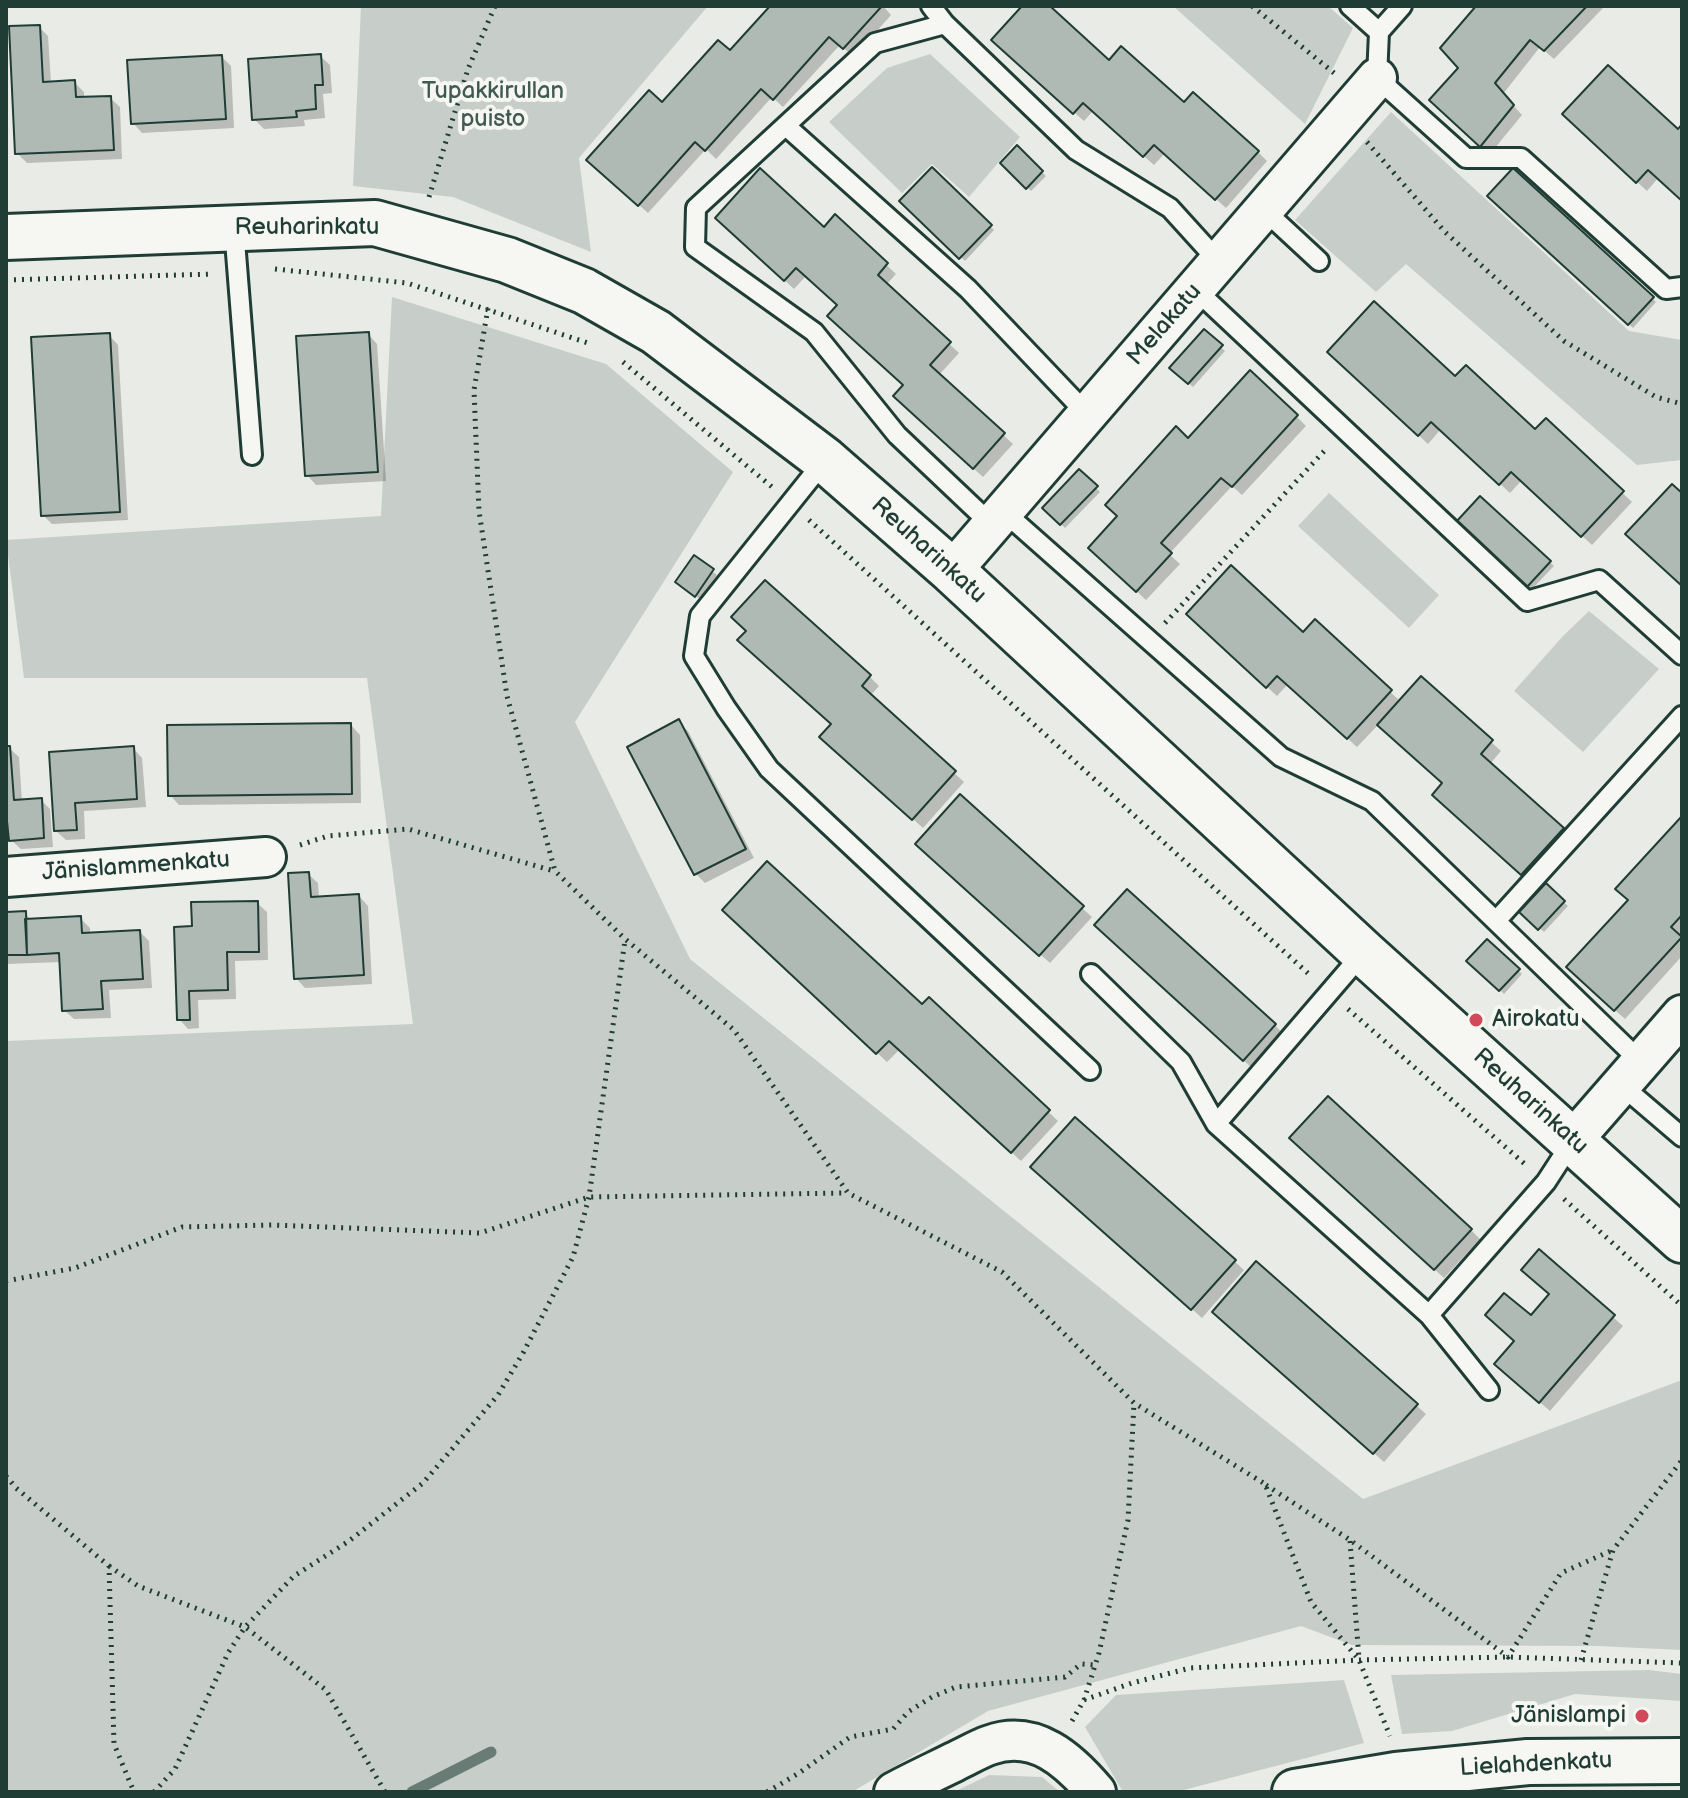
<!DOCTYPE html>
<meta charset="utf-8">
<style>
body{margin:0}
#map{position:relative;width:1688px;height:1798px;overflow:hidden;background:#e9ebe7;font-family:"Balsamiq Sans",sans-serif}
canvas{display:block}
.frame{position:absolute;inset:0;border:8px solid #1f3d34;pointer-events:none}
</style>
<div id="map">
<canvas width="1688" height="1798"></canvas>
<div class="frame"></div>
</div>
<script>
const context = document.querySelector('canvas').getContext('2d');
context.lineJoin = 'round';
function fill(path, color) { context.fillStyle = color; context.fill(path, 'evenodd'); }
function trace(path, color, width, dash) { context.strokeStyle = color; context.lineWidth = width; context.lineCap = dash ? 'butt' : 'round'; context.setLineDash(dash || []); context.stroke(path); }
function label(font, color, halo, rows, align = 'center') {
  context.font = font + ' "Balsamiq Sans",sans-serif'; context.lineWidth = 8; context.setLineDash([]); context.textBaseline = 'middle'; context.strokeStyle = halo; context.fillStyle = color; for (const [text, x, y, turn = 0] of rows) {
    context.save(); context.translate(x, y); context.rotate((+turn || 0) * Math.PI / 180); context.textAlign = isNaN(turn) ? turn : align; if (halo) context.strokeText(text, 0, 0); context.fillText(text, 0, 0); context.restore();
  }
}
fill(new Path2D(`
 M361,6h347l-129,152 12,94 -138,-55 -100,-11z
 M1173,6h155l25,22 -48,96z
 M930,54l90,83 -51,60 -37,-33 -30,29 -73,-71 58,-54z
 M1391,112l238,219 53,9v120l-45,5 -231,-201 -30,28 -81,-72z
 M392,297l214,67 127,108 -158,250 115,237 673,540 319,-119v270l-85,-4 -245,-1 -51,-19 -313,85 -136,81h-846v-751l407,-17 -46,-346h-343l-18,-138 375,-24z
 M1329,493l110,102 -30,33 -111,-102z
 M1589,611l70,58 -76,83 -69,-61 49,-55z
 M1648,1670l34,4v27l-107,-7 -123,37 -50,3 -11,-59z
 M1344,1680l20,63 -188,49h-53l-38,-65 31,-32z
 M989,1775l53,2 18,15h-106z`), '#c7cec9');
fill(new Path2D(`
 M773,6h110l8,9 -37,42 -14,-12 -57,62 -11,-10 -56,62 -10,-10 -58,64 -50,-44 64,-64 68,-52z
 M1025,6h22l63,56 74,43 74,47 9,9 -41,47 -61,-55 -11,12 -61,-54 -9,10 -81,-71z
 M1479,6h123l1,2 -49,51 -14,-12 -37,47 19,21 -32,39 -49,-45 20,-41z
 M39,27l9,9 3,47 23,-1 10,10v7l26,-1 10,9 2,52 -95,4 -10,-10z
 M320,56l10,9 2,28 -9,1 2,24 -21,2 1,6 -41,3 -10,-10z
 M222,57l9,9 3,62 -92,5 -9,-10z
 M1574,124l104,8 4,-5v72l-23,-22 -12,14z
 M1017,148l29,28 -15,15 -29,-28z
 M932,170l62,60 -29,31 -63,-60z
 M1514,171l142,131 -23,26 -143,-132z
 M835,217l61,57 -10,11 73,68 -20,22 74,69 -30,33 -78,-71v-20l-66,-80 -33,-30 -12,13 -67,-62 97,3z
 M1204,332l21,19 -32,36 -21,-19z
 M368,334l9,10 9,137 -70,4 -9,-10z
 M109,335l9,10 10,175 -76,4 -9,-9z
 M1339,361l116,17 80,54 11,-11 86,81 -40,43 -70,-65 -12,13 -69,-64 -13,15z
 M1296,416l10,10 -64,69 -10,-9 -63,68 11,10 -34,36 -46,-43 88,-117z
 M1080,472l20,20 -35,36 -20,-20z
 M1481,499l73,67 -22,23 -73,-67z
 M694,558l23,17 -17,24 -19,-13z
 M765,583l105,94 9,9 -9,10 94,86 -41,46 -92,-82 2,-21z
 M1315,622l86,80 21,-23 79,72 -11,13 82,75 -40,44 -88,-79v-21l-65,-59 -22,23 -69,-63 -11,12 -79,-73 105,12z
 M678,722l10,9 66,127 -49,25 -9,-9z
 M351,725l9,10 1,68 -182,2 -9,-10z
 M6,748h3l10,9 3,44 19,-1 9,9 3,38 -32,2 -10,-9 -1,-20 -4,1z
 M133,748l9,10 4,49 -62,4 1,28 -19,1 -10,-9 -5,-78z
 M960,797l132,120 -42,46 -123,-110z
 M1682,819v115l-3,3 3,3v16l-57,63 -47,-42z
 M308,874l10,9 1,15 40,-2 9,10 4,78 -67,4 -9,-10z
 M1546,886l22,20 -24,26 -22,-20z
 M257,903l10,9 1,48 -33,1 1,38 -38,1 1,28 -11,1 -9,-10 15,-91z
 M25,913l7,8 48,-3 10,10v6l50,-2 9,9 3,47 -43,2 2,28 -37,1 -10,-9 -3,-48 -55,2v-50z
 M734,919l188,88 7,-7 129,121 -37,40 -121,-112 -13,13z
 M1106,934l169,91 9,10 -31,34z
 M1487,941l35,33 -18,20 -35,-33z
 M1301,1147l170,83 9,9 -36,39z
 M1042,1176l192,85 10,9 -42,48z
 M1539,1252l84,74 -73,85 -44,-38 10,-32 15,-23 20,-23z
 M1256,1264l170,150 -42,48 -160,-141z`), '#0003');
trace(new Path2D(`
 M412,1792l79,-40`), '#687c75', 11);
const building = new Path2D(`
 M770,6h112l-39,43 -14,-12 -56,63 -12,-11 -56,62 -10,-9 -57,64 -52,-46 63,-70 13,12 56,-62 12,10z
 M1022,6h28l59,54 12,-14 63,56 9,-10 66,59 -44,49 -61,-55 -11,12 -60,-54 -10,11 -82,-74z
 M1476,6h111l-43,45 -14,-11 -35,43 19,22 -34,42 -51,-47 29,-32 -18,-20z
 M40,25l3,57 32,-2 1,17 35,-1 3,54 -99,4 -6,-128z
 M321,54l2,31h-8l1,24 -20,2 1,6 -45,3 -4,-61z
 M222,55l4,64 -95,5 -4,-64z
 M1608,65l70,64 4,-5v77l-34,-31 -12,13 -74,-69z
 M1017,145l26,26 -17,18 -26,-26z
 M932,167l60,58 -33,34 -60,-58z
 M760,168l64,59 11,-13 53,49 -10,12 73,67 -21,23 75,68 -32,36 -80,-73 10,-11 -76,-69 10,-11 -41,-37 -12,13 -69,-63z
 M1513,168l141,129 -26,28 -141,-129z
 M1374,301l81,75 11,-11 69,64 11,-11 78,73 -43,46 -70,-65 -12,13 -68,-63 -13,14 -91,-84z
 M1204,329l19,16 -35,39 -19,-16z
 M369,332l9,140 -73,4 -9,-140z
 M110,333l10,179 -79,4 -10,-179z
 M1250,370l48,45 -66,72 -11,-9 -60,65 11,10 -36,39 -48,-44 29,-32 -12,-11 71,-79 12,12z
 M1079,469l19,17 -38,39 -18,-17z
 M1672,484l10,9v93l-57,-52z
 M1480,496l71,65 -24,26 -71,-65z
 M694,555l20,14 -19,28 -20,-15z
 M1231,565l72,67 12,-13 77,71 -45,49 -70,-63 -11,12 -80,-74z
 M765,580l106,95 -9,11 94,85 -44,49 -93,-83 12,-13 -94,-84 9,-9 -15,-14z
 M1421,676l72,64 -12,14 83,74 -43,47 -89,-80 10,-12 -65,-58z
 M679,719l67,130 -52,26 -67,-128z
 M351,723l1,71 -184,2 -1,-71z
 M6,746h4l4,54 28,-2 2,40 -35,3 -3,-30z
 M134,746l3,53 -62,4 2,27 -23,1 -5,-79z
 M960,794l124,112 -45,50 -124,-112z
 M1682,816v99l-11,12 11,10 -68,74 -48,-44 62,-67 -13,-11z
 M767,861l155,143 7,-7 121,113 -39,43 -122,-112 -13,13 -154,-144z
 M309,872l2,25 48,-3 5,81 -70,4 -6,-106z
 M1546,883l19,18 -27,29 -19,-18z
 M1127,889l149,135 -33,37 -149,-136z
 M258,901l1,51h-32l1,38 -39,1 1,29h-13l-3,-93 18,-1 -1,-24z
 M26,911l1,44h-21v-43z
 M81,916l1,17 58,-3 3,49 -42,2 2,28 -41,2 -3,-58 -32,2 -2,-36z
 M1487,939l33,30 -21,22 -33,-30z
 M1328,1096l144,133 -38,41 -145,-132z
 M1075,1117l161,143 -45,50 -161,-143z
 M1539,1249l76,66 -76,88 -45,-39 20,-23 -29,-26 19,-22 27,22 18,-21 -28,-24z
 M1256,1261l162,143 -45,50 -161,-142z`);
fill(building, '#b0bab5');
trace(building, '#1f3d34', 2);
const service = new Path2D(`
 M931,6l14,18 131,126 94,58 49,54
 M1350,6l29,26
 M1402,6l-23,26 -2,46 89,80h55l145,131 16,-2
 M945,24l-70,19 -179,165 -1,39 119,85 83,103 95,90
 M786,126l182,163 119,125
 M1264,210l55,51
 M234,228l18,227
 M1195,289l332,312 72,-21 83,75
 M825,460l-125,156 -6,40 32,52 43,61 321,301
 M1003,511l278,246 91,44 269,261
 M1496,921l186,-205
 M1091,974l90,88 35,62 213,191 60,75
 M1620,1084l62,53
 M1216,1124l147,-171
 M1429,1315l117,-133 26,-40`);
const minor = new Path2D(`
 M952,571l425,-493
 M6,877l260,-20
 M1573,1140l109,-125
 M894,1792c20,-11 42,-21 62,-31 11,-5 22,-12 34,-16 45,-16 79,15 106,47`);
const tertiary = new Path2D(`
 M6,237l369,-14 132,37 77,31 72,41 169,128 127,111 412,382 318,287`);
const secondary = new Path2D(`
 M1295,1792l101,-17 132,-13 154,-1`);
trace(service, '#1f3d34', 24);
trace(minor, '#1f3d34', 44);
trace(tertiary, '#1f3d34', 50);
trace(secondary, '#1f3d34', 50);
trace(new Path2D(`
 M1252,6l82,67
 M1367,142l78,90 119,109 92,56 26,7
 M429,197l39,-128 27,-63
 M275,269l132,14 184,61
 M6,280l207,-6
 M488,308l-14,82 5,121 28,185 48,175 70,68 109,91 114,163 154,79 132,131 131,81 46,118 48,58 31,76
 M623,362l149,125
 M809,520l502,456
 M1165,623l162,-175
 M300,845l28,-9 80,-7 146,42
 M1348,1009l179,157
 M1564,1199l118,107
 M6,1281l69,-13 107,-41 90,-2 208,8 109,-36 258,-4
 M6,1476l10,12 93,78 5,178 20,48
 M1266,1485l84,55 158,117 53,-84 52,-23
 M1350,1541l9,118
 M109,1566l29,20 107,41 81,63 59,102
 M1581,1660l32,-110 69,-90
 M1084,1700l48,-17 58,-15 169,-8 149,-3 174,6
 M1072,1721l12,-21 15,-47 29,-133 6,-117
 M154,1792l21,-23 53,-116 17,-26 49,-51 55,-35 74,-58 75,-88 25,-42 50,-96 16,-60 36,-257
 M767,1792l32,-19 51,-36 43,-8 15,-17 24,-15 24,-10 109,-10 16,-13 14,1`), '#1f3d34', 5, [2, 6]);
trace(service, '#f6f6f2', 18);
trace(minor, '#f6f6f2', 38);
trace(tertiary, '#f6f6f2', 44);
trace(secondary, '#f6f6f2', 44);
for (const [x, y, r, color] of [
 [1476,1020,8,"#d1495b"],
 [1642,1716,8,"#d1495b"]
]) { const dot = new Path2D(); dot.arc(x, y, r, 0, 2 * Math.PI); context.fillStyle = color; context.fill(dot); trace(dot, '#f6f6f2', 3); }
label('24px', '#415a52', '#f6f6f2', [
 ["Tupakkirullan",493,92],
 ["puisto",493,120]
]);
label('24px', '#1f3d34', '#f6f6f2', [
 ["Reuharinkatu",307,228],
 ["Melakatu",1165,325,-49],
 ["Reuharinkatu",928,551,42],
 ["Jänislammenkatu",136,867,-4],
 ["Reuharinkatu",1530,1102,42],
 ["Lielahdenkatu",1536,1765,-3]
]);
label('24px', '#1f3d34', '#f6f6f2', [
 ["Airokatu",1492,1020],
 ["Jänislampi",1626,1716,"right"]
], 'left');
</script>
